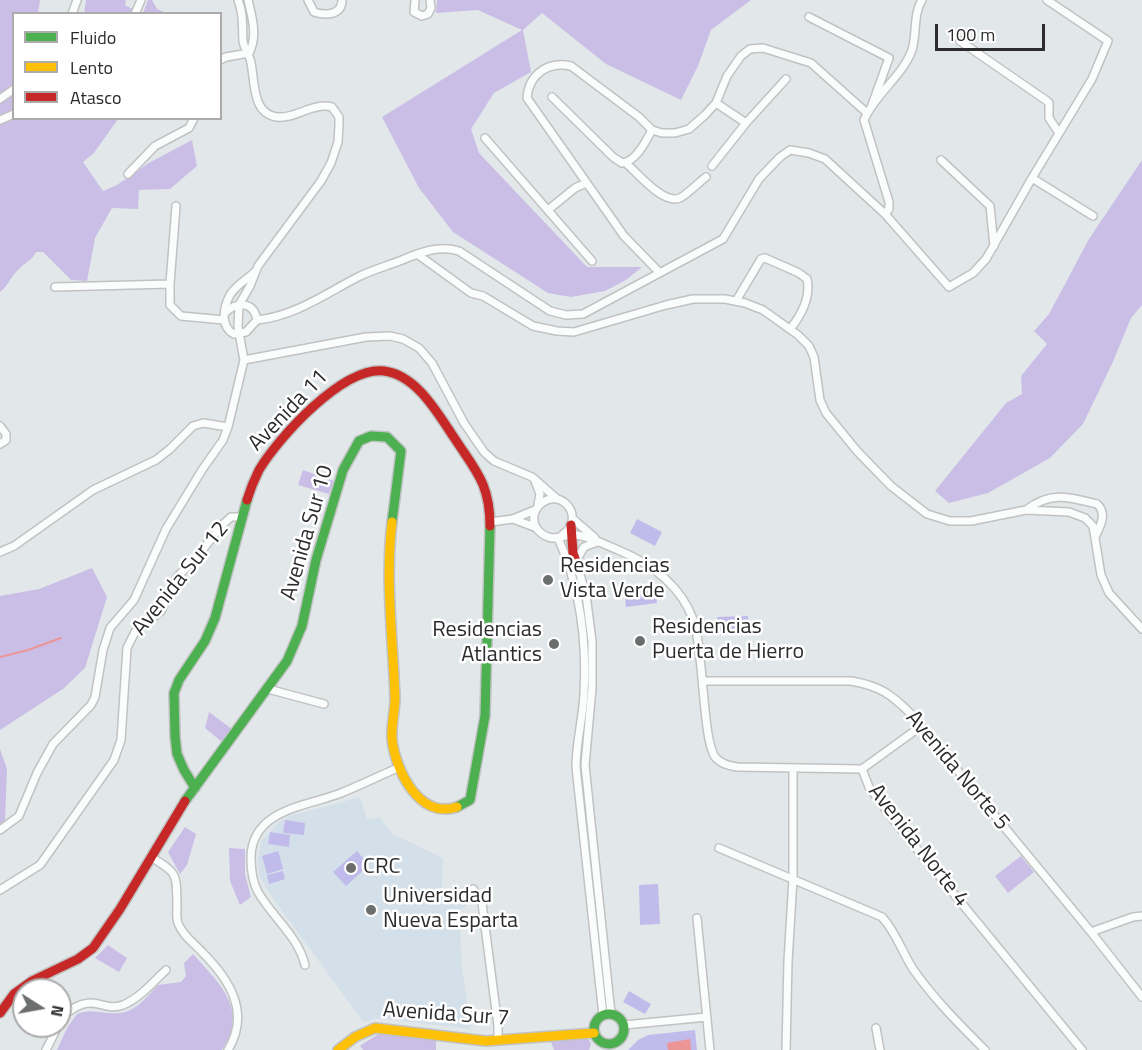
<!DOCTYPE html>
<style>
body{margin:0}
#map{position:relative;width:1142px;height:1050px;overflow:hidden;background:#e2e8ea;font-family:"Titillium Web",sans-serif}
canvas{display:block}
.legend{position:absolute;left:12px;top:12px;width:210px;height:108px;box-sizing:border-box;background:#fff;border:2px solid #ababab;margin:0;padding:8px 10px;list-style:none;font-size:18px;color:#2c2c2c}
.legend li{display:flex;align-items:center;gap:12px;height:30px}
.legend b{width:30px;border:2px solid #ababab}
.north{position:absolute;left:12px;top:978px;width:60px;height:60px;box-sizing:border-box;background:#fff;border:2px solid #ababab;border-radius:50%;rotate:101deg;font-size:16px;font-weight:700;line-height:24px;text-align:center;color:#2c2c2c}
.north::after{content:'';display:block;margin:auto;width:21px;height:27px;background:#6c6e6e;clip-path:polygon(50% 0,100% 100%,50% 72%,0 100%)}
.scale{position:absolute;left:935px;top:24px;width:110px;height:27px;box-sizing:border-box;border:3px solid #2c2c2c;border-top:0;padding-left:8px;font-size:18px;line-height:21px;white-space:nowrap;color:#2c2c2c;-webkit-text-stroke:4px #fff;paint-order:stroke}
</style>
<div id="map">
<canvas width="1142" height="1050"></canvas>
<ul class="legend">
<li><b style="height:8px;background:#4caf50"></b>Fluido</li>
<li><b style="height:8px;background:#ffc107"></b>Lento</li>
<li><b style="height:8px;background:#c62828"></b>Atasco</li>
</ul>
<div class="north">N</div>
<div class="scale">100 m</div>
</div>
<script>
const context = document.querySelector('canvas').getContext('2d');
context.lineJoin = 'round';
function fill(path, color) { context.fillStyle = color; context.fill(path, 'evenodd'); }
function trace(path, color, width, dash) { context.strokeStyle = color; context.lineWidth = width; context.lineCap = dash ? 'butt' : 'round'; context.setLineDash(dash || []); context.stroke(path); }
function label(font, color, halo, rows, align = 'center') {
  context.font = font + ' "Titillium Web",sans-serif'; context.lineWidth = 5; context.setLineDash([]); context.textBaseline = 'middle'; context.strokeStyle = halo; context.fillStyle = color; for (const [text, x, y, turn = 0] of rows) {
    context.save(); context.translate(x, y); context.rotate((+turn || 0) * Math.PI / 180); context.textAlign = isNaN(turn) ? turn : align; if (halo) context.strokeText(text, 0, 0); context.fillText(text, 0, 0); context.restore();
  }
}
fill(new Path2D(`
 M360,797l7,22 13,-2 11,16 52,25 -1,31 20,1v8l5,8 -14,8 7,12 2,41 9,62 -94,-11 -13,5 -95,-130 -10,-18 -1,-18 3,-16 18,-19 11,-6z`), '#d4e0e9');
fill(new Path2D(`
 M0,0h40l-2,13 -24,1v104l104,1 -24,34 -11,9 20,29 14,-6 30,-21 45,-24 5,26 -27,23 -31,1 -1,19 -26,-1 -17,30 -8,43 -16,-1 -28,-28h-7c-4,9 -11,10 -17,17 -8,7 -10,16 -19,23z
 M86,0h40l-1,5 15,8 -56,1z
 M148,0h4l5,9 9,4h-23z
 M437,0h314l-40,30 -13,36 -17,34 -75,-36 -64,-51 -19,17 8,42 -37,21 -23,36 8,24 108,114h55l-16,13 -21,11 -34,6 -23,-4 -95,-61 -34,-44 -37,-71 140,-87 -44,-20 -42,3z
 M1142,160v145l-11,13 -19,46 -29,60 -33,34 -62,35 -39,10 -14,-12 71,-88 16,-9 -1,-18 26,-32 -13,-13 15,-17 40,-75z
 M303,470l31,11 -5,13 -31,-9z
 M92,568l15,29 -22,71 -22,21 -63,41v-134l39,-7z
 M209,712l23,17 -10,13 -17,-14z
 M0,749l7,20 -2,53 -5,2z
 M185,827l11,7 -9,31 -7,9 -12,-22z
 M229,848l16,1v25l6,23 -11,8 -10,-24z
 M1021,856l13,16 -26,21 -13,-17z
 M108,945l19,13 -8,14 -24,-14z
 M193,954c26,29 57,56 29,96h-165l10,-22 10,-14c15,-6 28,1 43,-1 16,-2 27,-16 38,-28l23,-3 5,-6 -2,-13z
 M383,1031l53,6v13h-73l-3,-4z
 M586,1039l3,1 2,4 -2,6h-35l-3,-8z`), '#cabee7');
fill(new Path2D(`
 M637,519l25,13 -7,14 -25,-13z
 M655,585l2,18 -31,4 -2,-18z
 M748,616l1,14 -31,1 -1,-14z
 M285,820l20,3 -1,12 -21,-2z
 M270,832l20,3 -1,12 -21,-3z
 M278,851l3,9 -3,1h3l2,8 -16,5 -5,-18z
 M357,851l12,14 -23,21 -13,-14z
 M283,871l2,8 -16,5 -2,-9z
 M658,884l2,40 -20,1 -1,-40z
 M629,991l22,13 -6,10 -22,-12z
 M695,1030l2,20h-69l10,-10 10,-5z`), '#c0bbeb');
fill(new Path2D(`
 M690,1039l1,11h-23l-1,-7z`), '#eb9596');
trace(new Path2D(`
 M0,657l28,-7 33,-12`), '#eb9596', 2);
const street = new Path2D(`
 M248,0c4,17 10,36 1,53
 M308,0l6,12c12,4 28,3 28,-12
 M415,0l-1,12 8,4 6,-2 3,-6 -1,-8
 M72,14l5,-14
 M135,14l6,-14
 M809,17l80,41 -17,47
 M960,41l87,60 2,2v15l10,15
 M220,60l6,-3 23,-4
 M552,97l61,60 9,6c14,-1 24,-22 30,-33
 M0,99l14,-10
 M716,103l30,20 40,-44
 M0,120l14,-6
 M485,138l107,123
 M941,160l49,46 4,40
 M626,163c12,11 38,42 54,35 9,-5 18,-15 26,-21
 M712,166l34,-43
 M128,174l27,-28 34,-18 5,-10
 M1032,178l61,38
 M176,206l-6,78v21l11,11 43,4
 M548,210l27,-22 11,-5
 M885,214l4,-5v-7l-25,-82c11,-26 38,-43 48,-70 5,-16 1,-36 10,-50
 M417,254l54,39 12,3 50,30 24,5 17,1 92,-27 27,-6h32l20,4 18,7 35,25 11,11 5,11 6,43 6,13 31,38 34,35 36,28 23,7h21l55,-11 43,2 16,6 8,8 8,49 8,18 33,36
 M255,272c-8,7 -20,14 -25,23 -7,13 -10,32 4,39l12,-2 11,-12c38,-4 68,-26 101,-43 14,-7 29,-11 44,-17 19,-8 37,-15 57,-9l91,60 16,4 17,-1 140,-75 36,-60 21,-22 10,-7 19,3 16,6 60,55 64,73 24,-14 13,-14 46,-81 60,-99 16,-38 -61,-41
 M659,272l-35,-36 -97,-138c2,-24 21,-37 44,-32l68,51 13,13 10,3h13l14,-4 16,-14 11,-12 11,-27 14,-20 9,-7 13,-1 48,15 56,50
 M55,287l115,-3
 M736,301l25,-42 4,-1 34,15 8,6c4,18 -6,37 -17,50
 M226,312c12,-11 28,-10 31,8
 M244,360l122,-23 24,-1 13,3 16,9 13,15 32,60 20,29 10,9 38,16 24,21
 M0,426l6,8v6l-6,4
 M535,481l5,13 -2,11
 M1026,510c25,-19 42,-13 71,-6 10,9 4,21 -1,31
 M513,519l24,9
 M573,519l22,19 2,4
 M490,522l23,-3 22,-9
 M560,537l10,-9c3,-8 4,-15 -2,-22 -15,-19 -44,3 -31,23 4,5 8,8 15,9 6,0 12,-2 18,-3 12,-2 36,10 48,15 32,13 62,35 75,69 11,28 9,124 23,139 5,6 14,8 21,9l125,2 7,18 26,35 187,228
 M558,538c22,49 29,101 26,155 -1,25 -8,49 -8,74l27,248
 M597,542l-13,5 -8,14 10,34 6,46v47l-7,77 26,249
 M0,552l14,-6 79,-56 63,-30 14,-11 23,-23 10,-3 25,4
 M704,681h147c29,5 40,13 60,33l180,218 51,65
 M268,689l56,15
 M862,769l58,-42
 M0,830l19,-14 18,-43 16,-29 38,-39 4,-8 8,-47 7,-22 24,-28 32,-71 36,-59 21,-30 5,-13 16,-67 -6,-33 1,-22 11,-19 8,-20 63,-85 10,-18 7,-21 1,-17v-8l-7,-10c-19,-5 -36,12 -55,10 -25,-3 -22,-35 -26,-54 -1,-8 -7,-14 -8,-22 -1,-14 1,-27 -5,-41
 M719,848l163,69c14,15 20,35 31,52 20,29 47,56 72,81
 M151,857c28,17 25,17 26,48 0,6 -1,13 1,18 4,12 16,20 24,29 27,27 49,60 26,98
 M473,889l9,14 16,123v14
 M0,890l40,-25 74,-105 7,-20 6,-92 8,-16 26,-21 16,-34 20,-20 24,-31 10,-9h10
 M697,918l13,132
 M1091,932l42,-15 9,-1
 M305,965c-7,-29 -32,-47 -47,-73 -6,-11 -7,-23 -7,-35 1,-48 57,-51 90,-64 20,-8 40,-18 59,-26
 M60,1022c5,-10 19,-19 31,-19 11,0 18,7 32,2 17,-7 30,-23 43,-35
 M624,1025l83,-8
 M876,1028l4,22
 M46,1050l12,-24
 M786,1050l2,-89 5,-82v-111`);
const fast = new Path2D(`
 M195,788l-11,-18 -7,-16 -2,-18 -1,-43 5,-13 26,-39 10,-23 32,-118
 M185,801l102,-140 15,-35 14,-66 27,-90 16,-29 12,-5 16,1 14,14 -9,71
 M457,807l13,-7 15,-84 5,-190
 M594 1029a15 15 0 1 1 30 0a15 15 0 1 1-30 0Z`);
const slow = new Path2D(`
 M392,522c-7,59 1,117 3,176 0,13 -4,28 -3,41 3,30 27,81 65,68
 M338,1050l17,-13 20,-9 111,13 108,-8`);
const jam = new Path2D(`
 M247,500c3,-10 7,-20 12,-30 19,-32 84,-104 125,-99 33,4 54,43 71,68 21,32 35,45 35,87
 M571,525l2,28 3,8
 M0,1013l14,-19 18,-13 46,-22 15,-11 27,-39 65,-108`);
trace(street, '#c1c2c2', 10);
trace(fast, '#c1c2c2', 12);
trace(slow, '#c1c2c2', 12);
trace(jam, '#c1c2c2', 12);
trace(street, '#fbfcfc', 7);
trace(fast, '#4caf50', 9);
trace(slow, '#ffc107', 9);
trace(jam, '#c62828', 9);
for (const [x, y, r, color] of [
 [548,580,6,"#6c6e6e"],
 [640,641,6,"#6c6e6e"],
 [554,644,6,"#6c6e6e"],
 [351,868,6,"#6c6e6e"],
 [371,910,6,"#6c6e6e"]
]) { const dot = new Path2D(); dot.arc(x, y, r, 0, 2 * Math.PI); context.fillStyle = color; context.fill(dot); trace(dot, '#fff', 2); }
label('22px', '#2c2c2c', '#fff', [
 ["Avenida 11",289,411,-46],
 ["Avenida Sur 10",308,533,-74],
 ["Avenida Sur 12",181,579,-51],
 ["Avenida Norte 5",957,771,50],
 ["Avenida Norte 4",918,846,52],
 ["Avenida Sur 7",446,1015,4]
]);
label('22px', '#2c2c2c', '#fff', [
 ["Residencias",560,567],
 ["Vista Verde",560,592],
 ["Residencias",652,628],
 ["Puerta de Hierro",652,653],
 ["Residencias",542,631,"right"],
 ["Atlantics",542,656,"right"],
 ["CRC",363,868],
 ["Universidad",383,897],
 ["Nueva Esparta",383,922]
], 'left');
</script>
